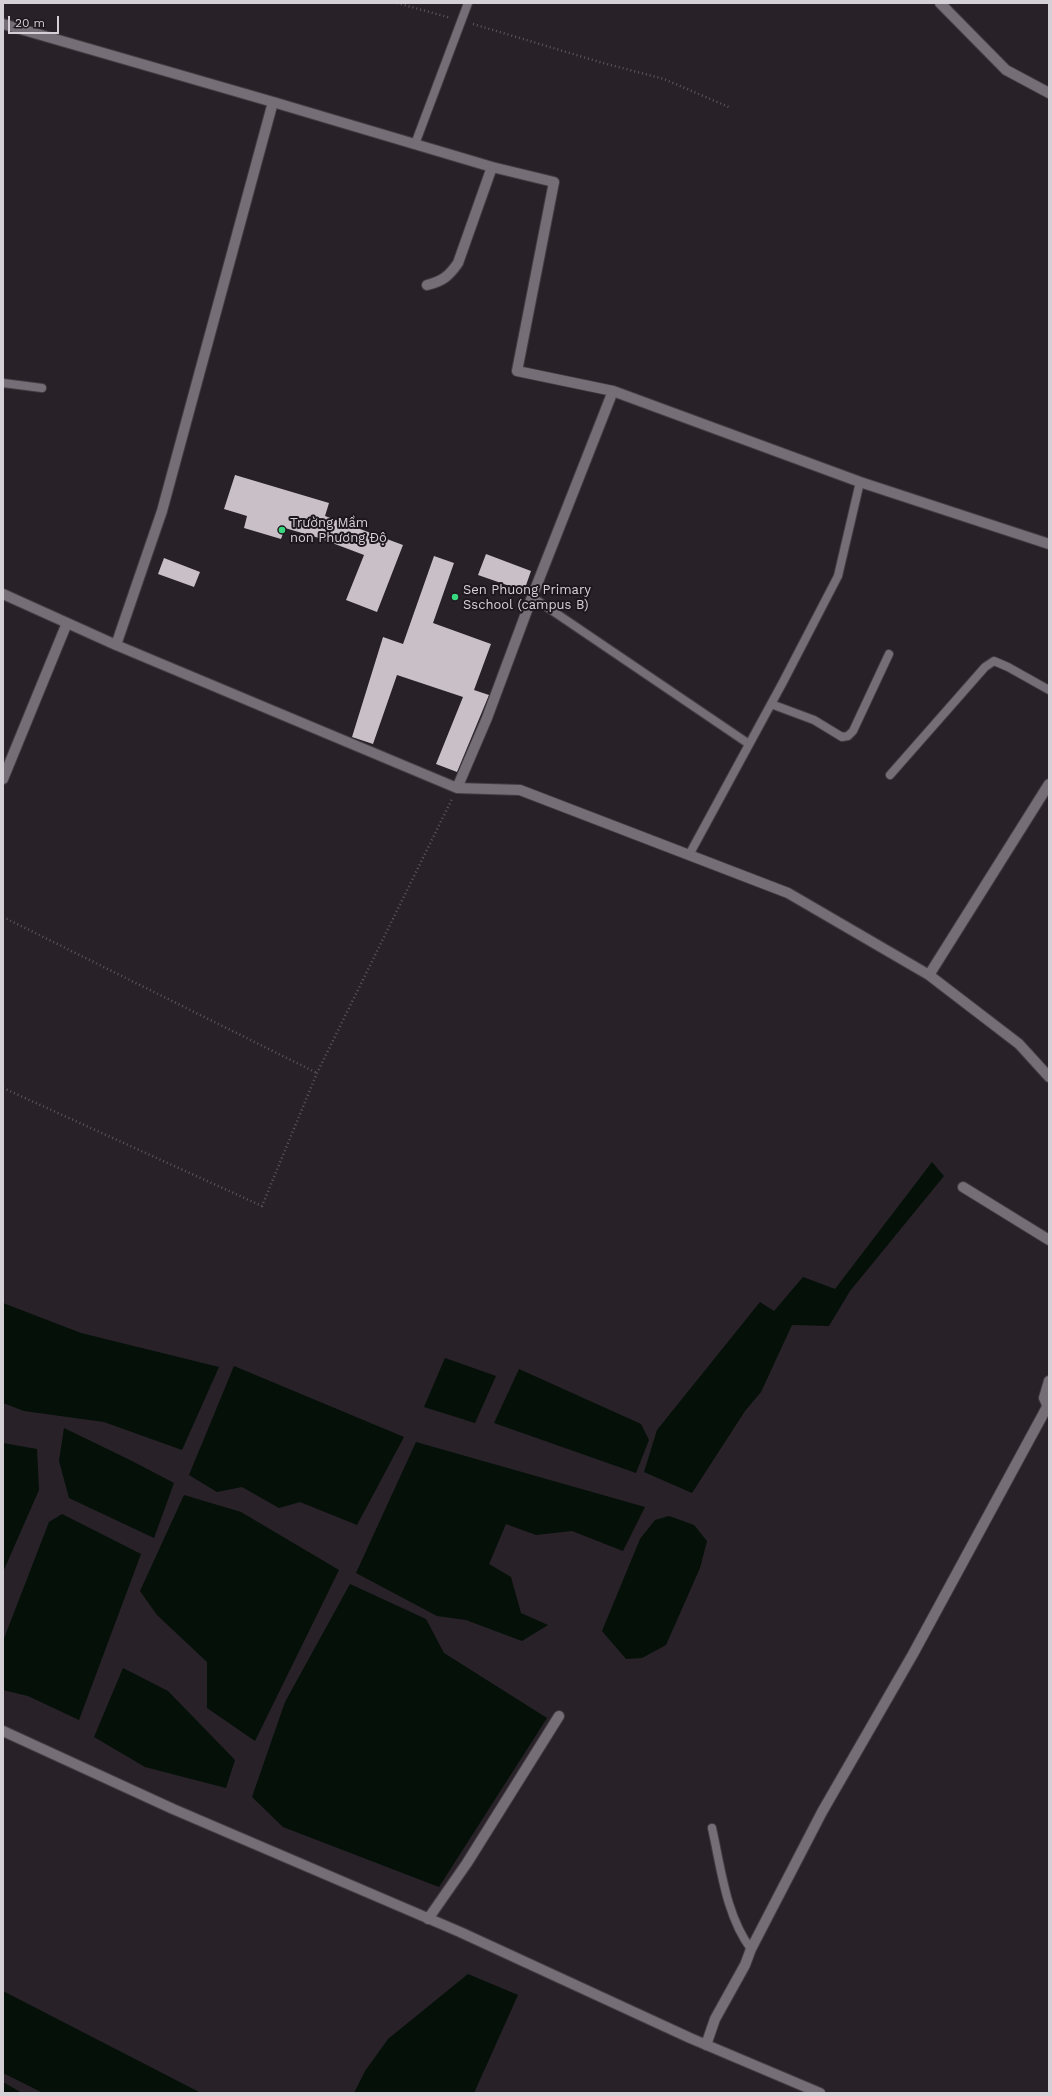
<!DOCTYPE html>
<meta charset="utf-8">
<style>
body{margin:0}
#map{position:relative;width:1052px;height:2096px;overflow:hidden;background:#282128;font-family:"Work Sans",sans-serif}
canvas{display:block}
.frame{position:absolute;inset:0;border:4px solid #d5d0d5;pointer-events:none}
.scale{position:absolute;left:8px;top:16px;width:51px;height:18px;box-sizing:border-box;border:2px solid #d5d0d5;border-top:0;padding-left:5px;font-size:12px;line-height:14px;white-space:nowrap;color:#d5d0d5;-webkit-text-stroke:3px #1e181e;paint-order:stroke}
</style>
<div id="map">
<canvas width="1052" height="2096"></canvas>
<div class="frame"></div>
<div class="scale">20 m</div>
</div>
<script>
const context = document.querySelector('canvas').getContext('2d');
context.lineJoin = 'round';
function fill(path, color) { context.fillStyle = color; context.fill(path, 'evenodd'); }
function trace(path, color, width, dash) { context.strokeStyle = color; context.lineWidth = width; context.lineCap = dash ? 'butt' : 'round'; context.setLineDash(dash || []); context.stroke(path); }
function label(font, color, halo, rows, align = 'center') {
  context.font = font + ' "Work Sans",sans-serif'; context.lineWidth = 4; context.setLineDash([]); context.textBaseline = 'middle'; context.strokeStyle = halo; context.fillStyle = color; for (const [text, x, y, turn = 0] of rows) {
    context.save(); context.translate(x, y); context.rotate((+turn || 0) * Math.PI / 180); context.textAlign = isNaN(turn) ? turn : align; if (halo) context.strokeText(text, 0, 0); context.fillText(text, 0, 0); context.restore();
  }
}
fill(new Path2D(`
 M932,1162l12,14 -94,115 -21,35 -37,-1 -31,67 -16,19 -53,82 -48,-21 13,-42 103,-128 14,9 29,-34 32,12z
 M3,1303l78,30 138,34 -37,83 -78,-28 -80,-11 -21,-8z
 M445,1358l51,18 -21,47 -51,-16z
 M234,1366l170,71 -47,88 -57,-23 -21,6 -37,-21 -25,5 -28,-17z
 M519,1369l122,55 8,16 -13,33 -142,-50z
 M64,1428l66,32 44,23 -20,55 -85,-40 -10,-37z
 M416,1442l229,65 -22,44 -51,-20 -36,4 -30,-11 -17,40 22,13 10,36 27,12 -26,16 -56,-21 -29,-4 -81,-43z
 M3,1443l34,6 2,41 -36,82z
 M184,1495l57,17 98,58 -84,171 -48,-33v-46l-50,-47 -17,-24z
 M62,1514l79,40 -62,166 -51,-24 -25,-6v-49l46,-119z
 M669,1516l25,9 13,16 -7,27 -34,77 -24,13 -16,1 -24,-28 38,-92 15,-19z
 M350,1584l76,35 18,34 103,65 -108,169 -156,-60 -31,-30 33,-95z
 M123,1668l45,23 67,69 -9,28 -81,-21 -51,-30z
 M468,1974l50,21 -44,98h-120l11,-22 23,-32z
 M3,1991l198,102h-158l-40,-20z
 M3,2082l19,11h-19z`), '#041008');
fill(new Path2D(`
 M235,475l94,28 -4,13 78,29 -26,67 -31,-12 18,-45 -45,-17 -34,-10 -4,11 -37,-11 3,-12 -23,-7z
 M486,554l45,17 -7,20 -46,-16z
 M434,556l20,7 -21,60 58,21 -17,46 15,5 -32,77 -21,-8 27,-67 -66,-22 -24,69 -21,-7 31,-100 20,7z
 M164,558l36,14 -6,15 -36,-13z`), '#c8bfc7');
const lane = new Path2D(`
 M415,144l53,-141
 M3,383l39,5
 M532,597l217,147
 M771,704l43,16 28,17 6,-1 5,-5 36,-77
 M890,775l95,-108 9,-6 14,6 41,23
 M689,855l94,-173 55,-106 22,-94
 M712,1828c9,40 14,88 39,121`);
const street = new Path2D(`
 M940,3l66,67 43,23
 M3,24l270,78 -111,409 -46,134
 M273,102l219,65 62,15 -37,189 96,20 247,91 189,62
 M427,285c16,-4 22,-9 31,-22l34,-96
 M3,594l113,51 341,143 63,2 268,103 141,82 120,-191
 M3,779l64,-156
 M457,788l30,-70 45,-121 81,-206
 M929,975l90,69 30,33
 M963,1187l86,53
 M1049,1381l-5,17 5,11
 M3,1731l170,78 287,123 230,106 130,55
 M428,1919l39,-56 92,-147
 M706,2045l9,-26 30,-54 6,-16 71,-137 91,-158 134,-247`);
trace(lane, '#433e43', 10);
trace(street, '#433e43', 12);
trace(new Path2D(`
 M397,3l54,15
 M473,24l130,39 61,16 67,29
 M3,917l314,156
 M3,1088l259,118 55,-133 135,-274`), '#5e575e', 2.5, [1, 3]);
trace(lane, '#766e76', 8);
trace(street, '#766e76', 10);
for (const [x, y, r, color] of [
 [282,530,4,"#37d880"],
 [455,597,4,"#37d880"]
]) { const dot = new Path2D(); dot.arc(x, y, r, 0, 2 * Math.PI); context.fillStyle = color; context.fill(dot); trace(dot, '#1e181e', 1.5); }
label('13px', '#d5d0d5', '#1e181e', [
 ["Trường Mầm",290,523],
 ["non Phương Độ",290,538],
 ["Sen Phuong Primary",463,590],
 ["Sschool (campus B)",463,605]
], 'left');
</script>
